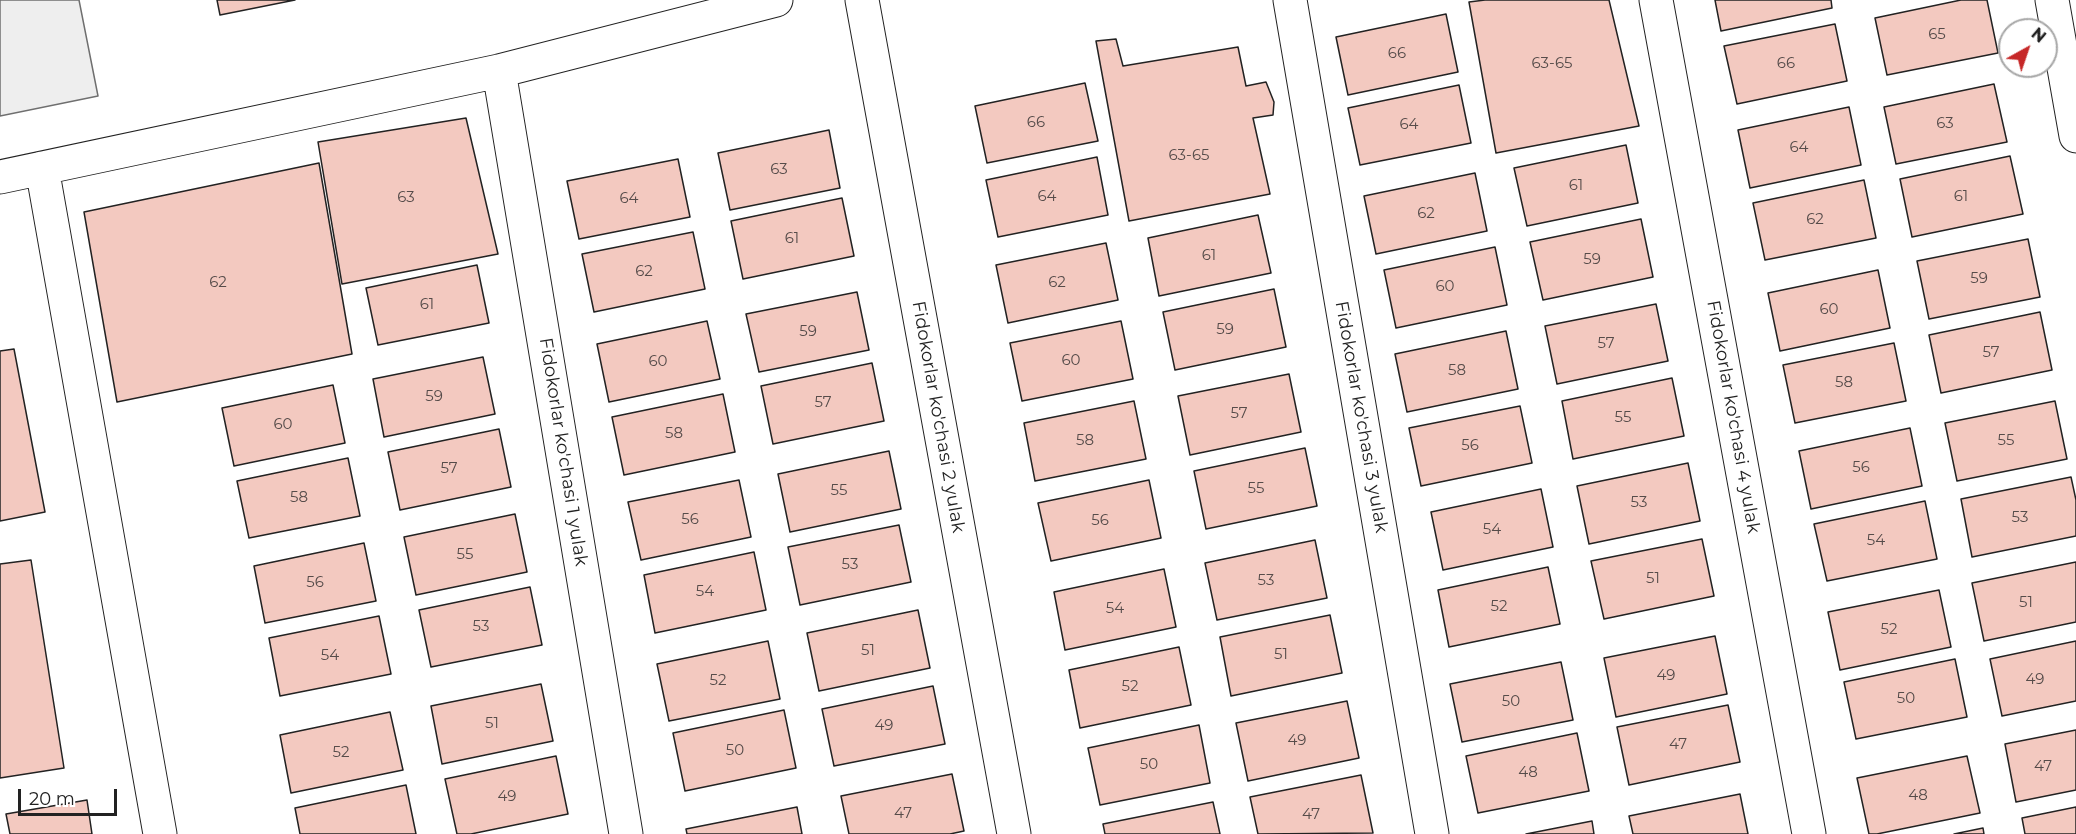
<!DOCTYPE html>
<style>
body{margin:0}
#map{position:relative;width:2076px;height:834px;overflow:hidden;background:#fff;font-family:Montserrat,sans-serif}
canvas{display:block}
.north{position:absolute;left:1998px;top:18px;width:60px;height:60px;box-sizing:border-box;background:#fff;border:2px solid #a7a7a7;border-radius:50%;rotate:40deg;font-size:16px;font-weight:700;line-height:24px;text-align:center;color:#222}
.north::after{content:'';display:block;margin:auto;width:21px;height:27px;background:#c62828;clip-path:polygon(50% 0,100% 100%,50% 72%,0 100%)}
.scale{position:absolute;left:18px;top:789px;width:99px;height:27px;box-sizing:border-box;border:3px solid #222;border-top:0;padding-left:8px;font-size:18px;line-height:21px;white-space:nowrap;color:#222;-webkit-text-stroke:4px #fff;paint-order:stroke}
</style>
<div id="map">
<canvas width="2076" height="834"></canvas>
<div class="north">N</div>
<div class="scale">20 m</div>
</div>
<script>
const context = document.querySelector('canvas').getContext('2d');
context.lineJoin = 'round';
function fill(path, color) { context.fillStyle = color; context.fill(path, 'evenodd'); }
function trace(path, color, width, dash) { context.strokeStyle = color; context.lineWidth = width; context.lineCap = dash ? 'butt' : 'round'; context.setLineDash(dash || []); context.stroke(path); }
function label(font, color, halo, rows, align = 'center') {
  context.font = font + ' Montserrat,sans-serif'; context.lineWidth = 4.5; context.setLineDash([]); context.textBaseline = 'middle'; context.strokeStyle = halo; context.fillStyle = color; for (const [text, x, y, turn = 0] of rows) {
    context.save(); context.translate(x, y); context.rotate((+turn || 0) * Math.PI / 180); context.textAlign = isNaN(turn) ? turn : align; if (halo) context.strokeText(text, 0, 0); context.fillText(text, 0, 0); context.restore();
  }
}
const green = new Path2D(`
 M0,0h79l19,96 -98,20z`);
fill(green, '#eee');
trace(green, '#6f6f6f', 1.5);
const building = new Path2D(`
 M217,0h78l-75,15z
 M1485,0h124l30,126 -143,27 -27,-151z
 M1715,0h116l1,8 -111,23z
 M1961,0h26l11,53 -111,22 -12,-57z
 M1446,14l12,58 -110,23 -12,-58z
 M1835,24l12,57 -110,23 -13,-58z
 M1116,39l7,27 115,-19 8,39 20,-4 8,20 -1,13 -20,3 17,76 -141,27 -33,-180z
 M1085,83l13,58 -111,22 -12,-57z
 M1994,84l13,58 -111,22 -12,-57z
 M1459,85l12,58 -111,22 -12,-57z
 M1849,107l12,58 -111,23 -12,-58z
 M466,118l32,136 -156,30 -24,-142z
 M829,130l11,58 -110,22 -12,-57z
 M1626,145l12,58 -111,23 -13,-58z
 M2010,156l13,58 -111,23 -12,-58z
 M1097,157l11,58 -110,22 -12,-57z
 M678,159l12,58 -111,22 -12,-58z
 M319,163l33,191 -235,48 -33,-190z
 M1475,173l12,58 -111,23 -12,-58z
 M1864,180l12,58 -111,22 -12,-57z
 M842,198l12,58 -111,23 -12,-58z
 M1258,215l13,58 -112,23 -11,-58z
 M1641,219l12,58 -110,23 -13,-58z
 M693,232l12,57 -111,23 -12,-58z
 M2028,239l12,58 -111,22 -12,-58z
 M1106,243l12,57 -110,23 -12,-58z
 M1495,247l12,58 -111,23 -12,-58z
 M477,265l12,58 -111,22 -12,-57z
 M1878,270l12,58 -110,23 -12,-58z
 M1274,289l12,58 -111,23 -12,-58z
 M857,292l12,58 -110,22 -13,-58z
 M1656,304l12,57 -111,23 -12,-58z
 M2040,312l12,58 -111,23 -12,-58z
 M707,321l13,58 -111,23 -12,-58z
 M1121,321l12,58 -111,22 -12,-58z
 M1506,331l12,58 -111,23 -12,-58z
 M1894,343l12,58 -111,22 -12,-58z
 M14,349l31,163 -45,9v-170z
 M483,357l12,57 -111,23 -11,-58z
 M872,363l12,58 -111,23 -12,-58z
 M1289,374l12,58 -111,23 -12,-59z
 M1672,378l12,58 -111,23 -11,-58z
 M333,385l12,58 -111,23 -12,-58z
 M723,394l12,58 -111,23 -12,-58z
 M1134,401l12,58 -111,22 -11,-58z
 M2055,401l12,58 -110,22 -12,-58z
 M1520,406l12,57 -111,23 -12,-58z
 M1910,428l12,58 -111,23 -12,-58z
 M499,429l12,58 -111,23 -12,-58z
 M1305,448l12,58 -111,23 -12,-58z
 M889,451l12,58 -111,23 -12,-58z
 M348,458l12,58 -111,22 -12,-57z
 M1688,463l12,58 -111,23 -12,-58z
 M2071,477l5,23v36l-104,21 -11,-58z
 M739,480l12,57 -110,23 -13,-58z
 M1149,480l12,58 -110,23 -13,-58z
 M1541,489l12,58 -110,23 -12,-58z
 M1925,501l12,58 -110,22 -13,-57z
 M515,514l12,58 -111,23 -12,-58z
 M899,525l12,57 -111,23 -12,-58z
 M1702,539l12,57 -110,23 -13,-58z
 M1315,540l12,58 -110,22 -12,-57z
 M364,543l12,58 -111,22 -11,-57z
 M754,552l12,58 -111,23 -11,-58z
 M31,560l33,208 -64,10v-214z
 M2076,562v60l-92,19 -12,-58z
 M1548,567l12,57 -111,23 -11,-57z
 M1164,569l12,58 -111,23 -11,-58z
 M530,587l12,58 -111,22 -12,-57z
 M1939,590l12,57 -111,23 -12,-58z
 M918,610l12,58 -111,23 -12,-58z
 M1330,615l12,58 -111,23 -11,-59z
 M379,616l12,58 -111,22 -11,-58z
 M1715,636l12,58 -111,23 -12,-59z
 M768,641l12,58 -111,22 -12,-57z
 M2076,641v60l-74,15 -12,-57z
 M1179,647l12,58 -111,23 -11,-58z
 M1955,659l12,58 -111,22 -12,-57z
 M1561,662l12,58 -111,22 -12,-58z
 M541,684l12,57 -111,23 -11,-58z
 M933,686l12,58 -111,22 -12,-57z
 M1347,701l12,57 -111,23 -12,-58z
 M1728,705l12,57 -111,23 -12,-58z
 M784,710l12,58 -111,23 -12,-58z
 M390,712l13,58 -112,23 -11,-58z
 M1199,725l11,58 -110,22 -12,-57z
 M2076,730v60l-60,12 -11,-58z
 M1577,733l12,58 -111,22 -12,-57z
 M556,756l12,58 -97,20h-14l-12,-55z
 M1967,756l13,57 -103,21h-8l-12,-56z
 M952,774l12,57 -14,3h-101l-8,-38z
 M1361,775l12,58 -115,1 -8,-37z
 M406,785l10,49h-116l-5,-26z
 M1740,794l8,40h-115l-4,-18z
 M87,800l5,34h-82l-4,-20z
 M1213,802l7,32h-115l-2,-10z
 M797,807l5,27h-115l-1,-5z
 M2076,807v27h-51l-3,-16z
 M1592,821l2,13h-68z
 M1983,828l1,6h-30z`);
fill(building, '#f3c9c0');
trace(building, '#222', 1.5);
const minor = new Path2D(`
 M862,0l152,834
 M1290,0l142,834
 M1656,0l153,834
 M2052,0l24,136
 M499,71l127,763
 M42,168l118,666
 M0,177l499,-106 277,-71`);
trace(minor, '#222', 35);
trace(minor, '#fff', 33);
label('15px', '#564c4a', null, [
 ["65",1937,35],
 ["66",1397,54],
 ["63-65",1552,64],
 ["66",1786,64],
 ["66",1036,123],
 ["63",1945,124],
 ["64",1409,125],
 ["64",1799,148],
 ["63-65",1189,156],
 ["63",779,170],
 ["61",1576,186],
 ["64",1047,197],
 ["61",1961,197],
 ["63",406,198],
 ["64",629,199],
 ["62",1426,214],
 ["62",1815,220],
 ["61",792,239],
 ["61",1209,256],
 ["59",1592,260],
 ["62",644,272],
 ["59",1979,279],
 ["62",218,283],
 ["62",1057,283],
 ["60",1445,287],
 ["61",427,305],
 ["60",1829,310],
 ["59",1225,330],
 ["59",808,332],
 ["57",1606,344],
 ["57",1991,353],
 ["60",1071,361],
 ["60",658,362],
 ["58",1457,371],
 ["58",1844,383],
 ["59",434,397],
 ["57",823,403],
 ["57",1239,414],
 ["55",1623,418],
 ["60",283,425],
 ["58",674,434],
 ["58",1085,441],
 ["55",2006,441],
 ["56",1470,446],
 ["56",1861,468],
 ["57",449,469],
 ["55",1256,489],
 ["55",839,491],
 ["58",299,498],
 ["53",1639,503],
 ["53",2020,518],
 ["56",690,520],
 ["56",1100,521],
 ["54",1492,530],
 ["54",1876,541],
 ["55",465,555],
 ["53",850,565],
 ["51",1653,579],
 ["53",1266,581],
 ["56",315,583],
 ["54",705,592],
 ["51",2026,603],
 ["52",1499,607],
 ["54",1115,609],
 ["53",481,627],
 ["52",1889,630],
 ["51",868,651],
 ["51",1281,655],
 ["54",330,656],
 ["49",1666,676],
 ["49",2035,680],
 ["52",718,681],
 ["52",1130,687],
 ["50",1906,699],
 ["50",1511,702],
 ["51",492,724],
 ["49",884,726],
 ["49",1297,741],
 ["47",1678,745],
 ["50",735,751],
 ["52",341,753],
 ["50",1149,765],
 ["47",2043,767],
 ["48",1528,773],
 ["48",1918,796],
 ["49",507,797],
 ["47",903,814],
 ["47",1311,815]
]);
label('18px', '#222', '#fff', [
 ["Fidokorlar ko'chasi 2 yulak",938,417,80],
 ["Fidokorlar ko'chasi 3 yulak",1361,417,80],
 ["Fidokorlar ko'chasi 4 yulak",1733,417,80],
 ["Fidokorlar ko'chasi 1 yulak",563,452,81]
]);
</script>
